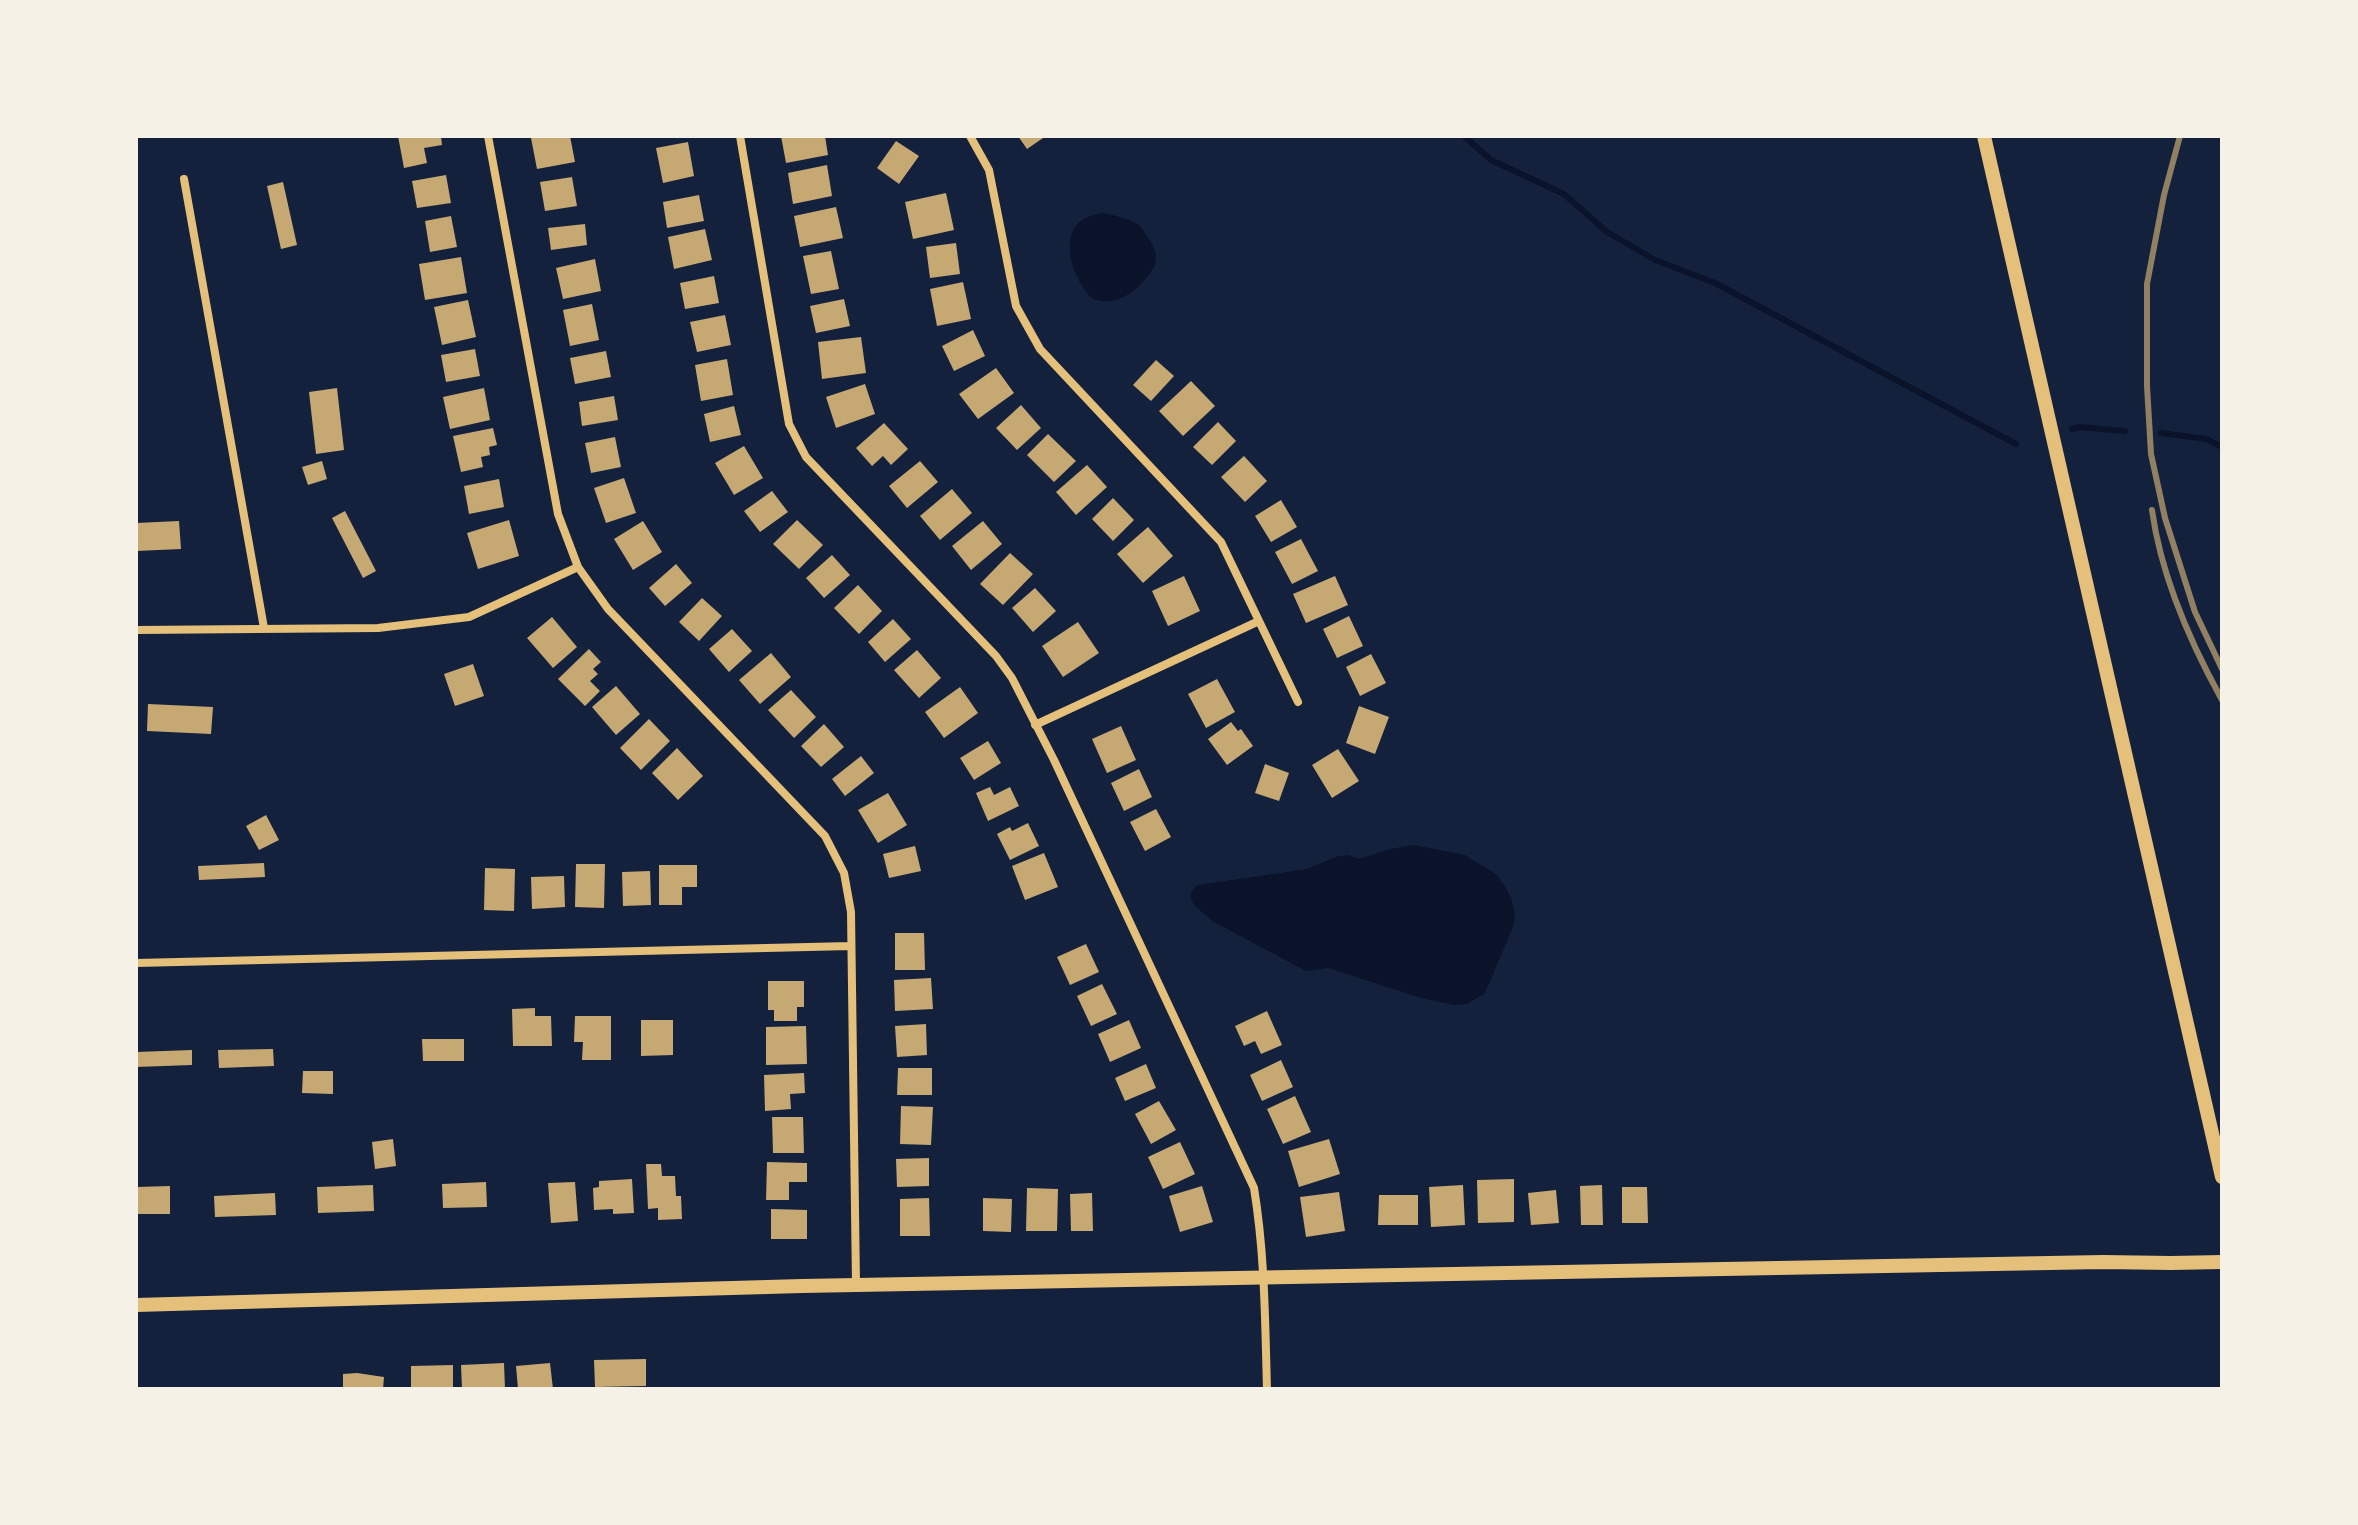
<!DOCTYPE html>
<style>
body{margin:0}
#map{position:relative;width:2358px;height:1525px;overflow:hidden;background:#14213d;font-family:"Source Sans 3",sans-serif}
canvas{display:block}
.frame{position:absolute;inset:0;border:138px solid #f6f1e7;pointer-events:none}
</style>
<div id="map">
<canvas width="2358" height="1525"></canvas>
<div class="frame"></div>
</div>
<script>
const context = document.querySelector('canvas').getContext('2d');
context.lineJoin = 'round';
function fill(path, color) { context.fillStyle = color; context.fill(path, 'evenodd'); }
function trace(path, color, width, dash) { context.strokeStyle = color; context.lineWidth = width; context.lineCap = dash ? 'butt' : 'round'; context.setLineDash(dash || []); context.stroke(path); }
fill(new Path2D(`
 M1104,213c9,2 28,7 35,12 3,3 5,7 7,10 15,19 13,31 -4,48 -11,12 -33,25 -50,15 -5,-3 -8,-9 -11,-14 -17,-30 -19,-67 23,-71z
 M1414,845l51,10 31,19 9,12 7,15 3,14 -2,12 -24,57 -5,10 -17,10 -13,1 -33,-7 -93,-30 -22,3 -94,-50 -18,-16 -4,-9 3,-7 5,-4 109,-16 31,-13 10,-1 11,4 30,-10z`), '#0b132b');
trace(new Path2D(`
 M1464,136l27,24 73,34 43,38 48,28 60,23 301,161
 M2072,429l7,-2 46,4
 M2161,433l45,6 16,8`), '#0b132b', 6);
fill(new Path2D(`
 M398,136h43l1,9 -18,3 3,15 -23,5z
 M540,136h30l5,26 -38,7 -6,-31z
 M781,136h44l3,19 -42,8z
 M1018,136h28l-19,13z
 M896,141l23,15 -20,28 -22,-16z
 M688,142l6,34 -31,7 -7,-35z
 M827,165l5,31 -39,8 -5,-31z
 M446,175l5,28 -34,5 -5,-27z
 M572,177l5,29 -32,5 -5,-29z
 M283,182l14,63 -16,4 -14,-63z
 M946,193l8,37 -41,9 -8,-37z
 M699,195l5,26 -37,7 -4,-26z
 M836,207l7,31 -43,9 -6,-31z
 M451,216l6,31 -27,5 -5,-31z
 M585,224l2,21 -36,5 -3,-22z
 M705,229l7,31 -38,9 -6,-32z
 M956,243l4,31 -30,4 -4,-31z
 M831,251l8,38 -28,5 -8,-38z
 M461,257l6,36 -42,7 -6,-36z
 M595,259l6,32 -38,8 -7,-31z
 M714,276l5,27 -34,6 -5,-26z
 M963,282l8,37 -34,7 -7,-37z
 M844,299l6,27 -34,7 -6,-27z
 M468,300l8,37 -34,8 -8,-38z
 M592,304l7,36 -29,6 -7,-36z
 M725,315l6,30 -34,7 -7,-30z
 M973,330l12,26 -31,15 -12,-25z
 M861,337l5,36 -44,6 -4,-37z
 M475,349l5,27 -34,6 -5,-27z
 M606,351l5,26 -36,7 -5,-26z
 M727,359l6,36 -32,6 -6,-36z
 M1156,360l18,16 -23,25 -18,-16z
 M996,368l18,25 -36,26 -19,-25z
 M1191,381l24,25 -32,30 -24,-25z
 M865,384l10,30 -39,14 -10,-31z
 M337,388l7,62 -28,4 -7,-62z
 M484,388l6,32 -40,9 -7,-32z
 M614,396l4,24 -36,6 -3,-24z
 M1021,405l20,23 -24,22 -21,-22z
 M734,406l7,29 -31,7 -6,-28z
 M1218,422l18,19 -24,24 -19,-18z
 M884,423l24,26 -17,16 -8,-9 -11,10 -16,-18z
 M493,428l4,17 -8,2 1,8 -9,2 2,10 -22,5 -8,-36z
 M1048,434l28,27 -22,21 -27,-27z
 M615,437l6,30 -30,6 -6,-30z
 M744,446l19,32 -29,17 -19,-32z
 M1244,456l23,25 -22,21 -24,-25z
 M322,461l5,18 -19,6 -6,-18z
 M920,461l18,21 -31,26 -18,-22z
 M1087,465l20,22 -31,28 -20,-23z
 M624,478l12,35 -30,10 -12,-35z
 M499,479l5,28 -35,7 -5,-28z
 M952,489l20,24 -32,27 -20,-24z
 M772,491l16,21 -28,20 -16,-21z
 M1113,498l21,22 -21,21 -21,-22z
 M1281,500l16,27 -26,15 -16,-26z
 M345,511l31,60 -13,7 -31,-60z
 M509,520l10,36 -41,13 -11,-36z
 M797,520l26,25 -24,24 -26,-25z
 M179,521l2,28 -45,2v-28z
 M643,521l19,31 -29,18 -19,-31z
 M983,521l19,23 -31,26 -19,-24z
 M1148,527l25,29 -30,27 -26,-29z
 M1301,539l17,32 -26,13 -17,-32z
 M1010,553l23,21 -30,31 -23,-21z
 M832,555l18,20 -26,23 -18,-20z
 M676,564l16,19 -27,23 -16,-18z
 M1184,576l16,35 -32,15 -16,-35z
 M1335,576l13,29 -42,18 -13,-29z
 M858,585l24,26 -23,23 -25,-26z
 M1035,588l21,23 -23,21 -21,-24z
 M702,598l20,18 -23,25 -20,-19z
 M1349,616l14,30 -26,12 -14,-29z
 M552,617l25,30 -24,21 -26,-30z
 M893,619l18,20 -26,23 -17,-20z
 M1078,622l21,31 -36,24 -21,-31z
 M732,629l20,22 -23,21 -20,-23z
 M589,649l12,13 -8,7 5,5 -8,7 10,10 -15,15 -27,-27z
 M917,650l24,28 -22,20 -25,-28z
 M771,653l20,24 -31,27 -21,-24z
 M1371,654l15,29 -26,13 -14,-29z
 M473,664l11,32 -29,10 -11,-32z
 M1217,679l18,33 -29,16 -18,-34z
 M616,686l24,28 -24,21 -24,-28z
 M960,687l18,26 -34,25 -19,-26z
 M791,690l25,27 -22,21 -26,-28z
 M148,704l65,3 -2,27 -64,-3z
 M1359,706l30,11 -14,37 -29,-11z
 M649,719l21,22 -29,29 -21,-22z
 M1231,722l7,9 3,-2 12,17 -26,19 -19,-26z
 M824,724l20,23 -23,20 -20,-21z
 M1121,726l15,34 -29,13 -15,-34z
 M988,741l13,22 -27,17 -14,-22z
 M677,748l26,28 -25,24 -26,-27z
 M1338,749l21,32 -27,17 -20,-33z
 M861,756l13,17 -29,23 -13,-17z
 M1265,764l24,9 -10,28 -24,-8z
 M1139,769l13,28 -28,14 -13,-28z
 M990,787l4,8 16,-8 9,19 -31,15 -12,-28z
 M888,793l19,32 -29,18 -20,-33z
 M1156,809l15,28 -26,14 -15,-29z
 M266,815l13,25 -20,10 -13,-24z
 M1028,823l11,23 -29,14 -13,-26 13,-7 2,4z
 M915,846l6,25 -32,7 -6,-24z
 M1044,853l14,34 -33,13 -13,-34z
 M264,863l1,14 -66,3 -1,-14z
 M576,864h29l-1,44 -29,-1z
 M659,865h38v22h-15v18h-23z
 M485,868l30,1 -1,42 -30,-1z
 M650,871l1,34 -28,1 -1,-34z
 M564,876l1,31 -33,2 -1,-32z
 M895,933h29l1,37h-30z
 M1086,944l13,28 -29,13 -13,-28z
 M931,978l2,31 -38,2 -1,-31z
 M768,981h36v26h-7v14h-23v-11h-6z
 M1102,984l15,30 -26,12 -14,-30z
 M535,1008v8h16l1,30h-39l-1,-37z
 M1267,1011l15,34 -21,9 -6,-13 -11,5 -9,-20z
 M575,1016h36v44h-29l1,-18h-9z
 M641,1020h32v35l-32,1z
 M1129,1020l12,28 -31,14 -12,-28z
 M926,1024l1,31 -30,2 -2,-31z
 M806,1026l1,38 -41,1v-38z
 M422,1039h42v22h-41z
 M273,1049l1,17 -55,2 -1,-18z
 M192,1050v15l-56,2v-15z
 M1281,1060l12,27 -31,14 -12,-26z
 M1146,1064l10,24 -31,13 -10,-23z
 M898,1068h34v27h-35z
 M303,1071h30v23l-31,-1z
 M804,1073l1,20 -15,1 1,15 -26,2 -1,-36z
 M1295,1096l16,36 -28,12 -16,-35z
 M1159,1101l17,29 -25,14 -16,-30z
 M901,1106l32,1 -2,38 -31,-1z
 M772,1117h31l1,36h-31z
 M393,1139l3,27 -21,3 -3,-27z
 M1329,1139l11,35 -41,13 -11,-36z
 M1180,1142l15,32 -32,15 -15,-32z
 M929,1158v28l-32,1 -1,-28z
 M767,1162l40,1v19h-18v18h-23z
 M646,1164h15l1,12h13l1,20h5l1,23 -24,1v-12l-10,1z
 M632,1179l2,34 -21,1v-5l-19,1 -1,-22 6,-1v-6z
 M1514,1179v43l-36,1 -1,-43z
 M486,1182l1,25 -44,1 -1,-24z
 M575,1182l3,39 -27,2 -3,-40z
 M373,1185l1,26 -56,2 -1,-26z
 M1463,1185l2,40 -34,2 -2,-40z
 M1602,1185l1,40h-22l-1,-39z
 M170,1186v28h-34v-27z
 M1202,1186l11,36 -33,10 -11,-36z
 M1622,1187h25l1,36h-26z
 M1027,1188l31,1 -1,42h-31z
 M1556,1190l3,33 -28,2 -3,-32z
 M1339,1192l6,39 -39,6 -6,-40z
 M275,1193l1,22 -61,2 -1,-21z
 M1092,1193l1,38h-22l-1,-37z
 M1379,1195h39v30h-40z
 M929,1198l1,38h-30v-37z
 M983,1198l29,1 -1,33 -28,-1z
 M771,1209l36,1v29h-36z
 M646,1359v27l-51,1 -1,-27z
 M504,1363l1,26h-43l-1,-24z
 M550,1363l3,26h-35l-2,-23z
 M453,1365v24h-42v-23z
 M357,1373l27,4 -1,12h-40v-15z`), '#c6a872');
trace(new Path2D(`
 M488,136l70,378 20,53 30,42 217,227 19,37 7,39 5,373
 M740,136l49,288 17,33 190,199 16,22 42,82 200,428c11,67 11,133 13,201
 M970,136l19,34 27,136 24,43 181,193 77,160
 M184,179l80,449
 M136,630l242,-2 91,-11 109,-50
 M1035,725l224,-104
 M136,963l714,-17`), '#e5c07b', 8);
trace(new Path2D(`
 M1984,136l238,1041
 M136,1305l666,-19 1301,-24 68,1 51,-1`), '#e5c07b', 14);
trace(new Path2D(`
 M2180,136l-16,59 -17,89v102l4,68 14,64 30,94 27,57
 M2152,510c9,66 38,132 70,190`), '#918062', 6);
</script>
